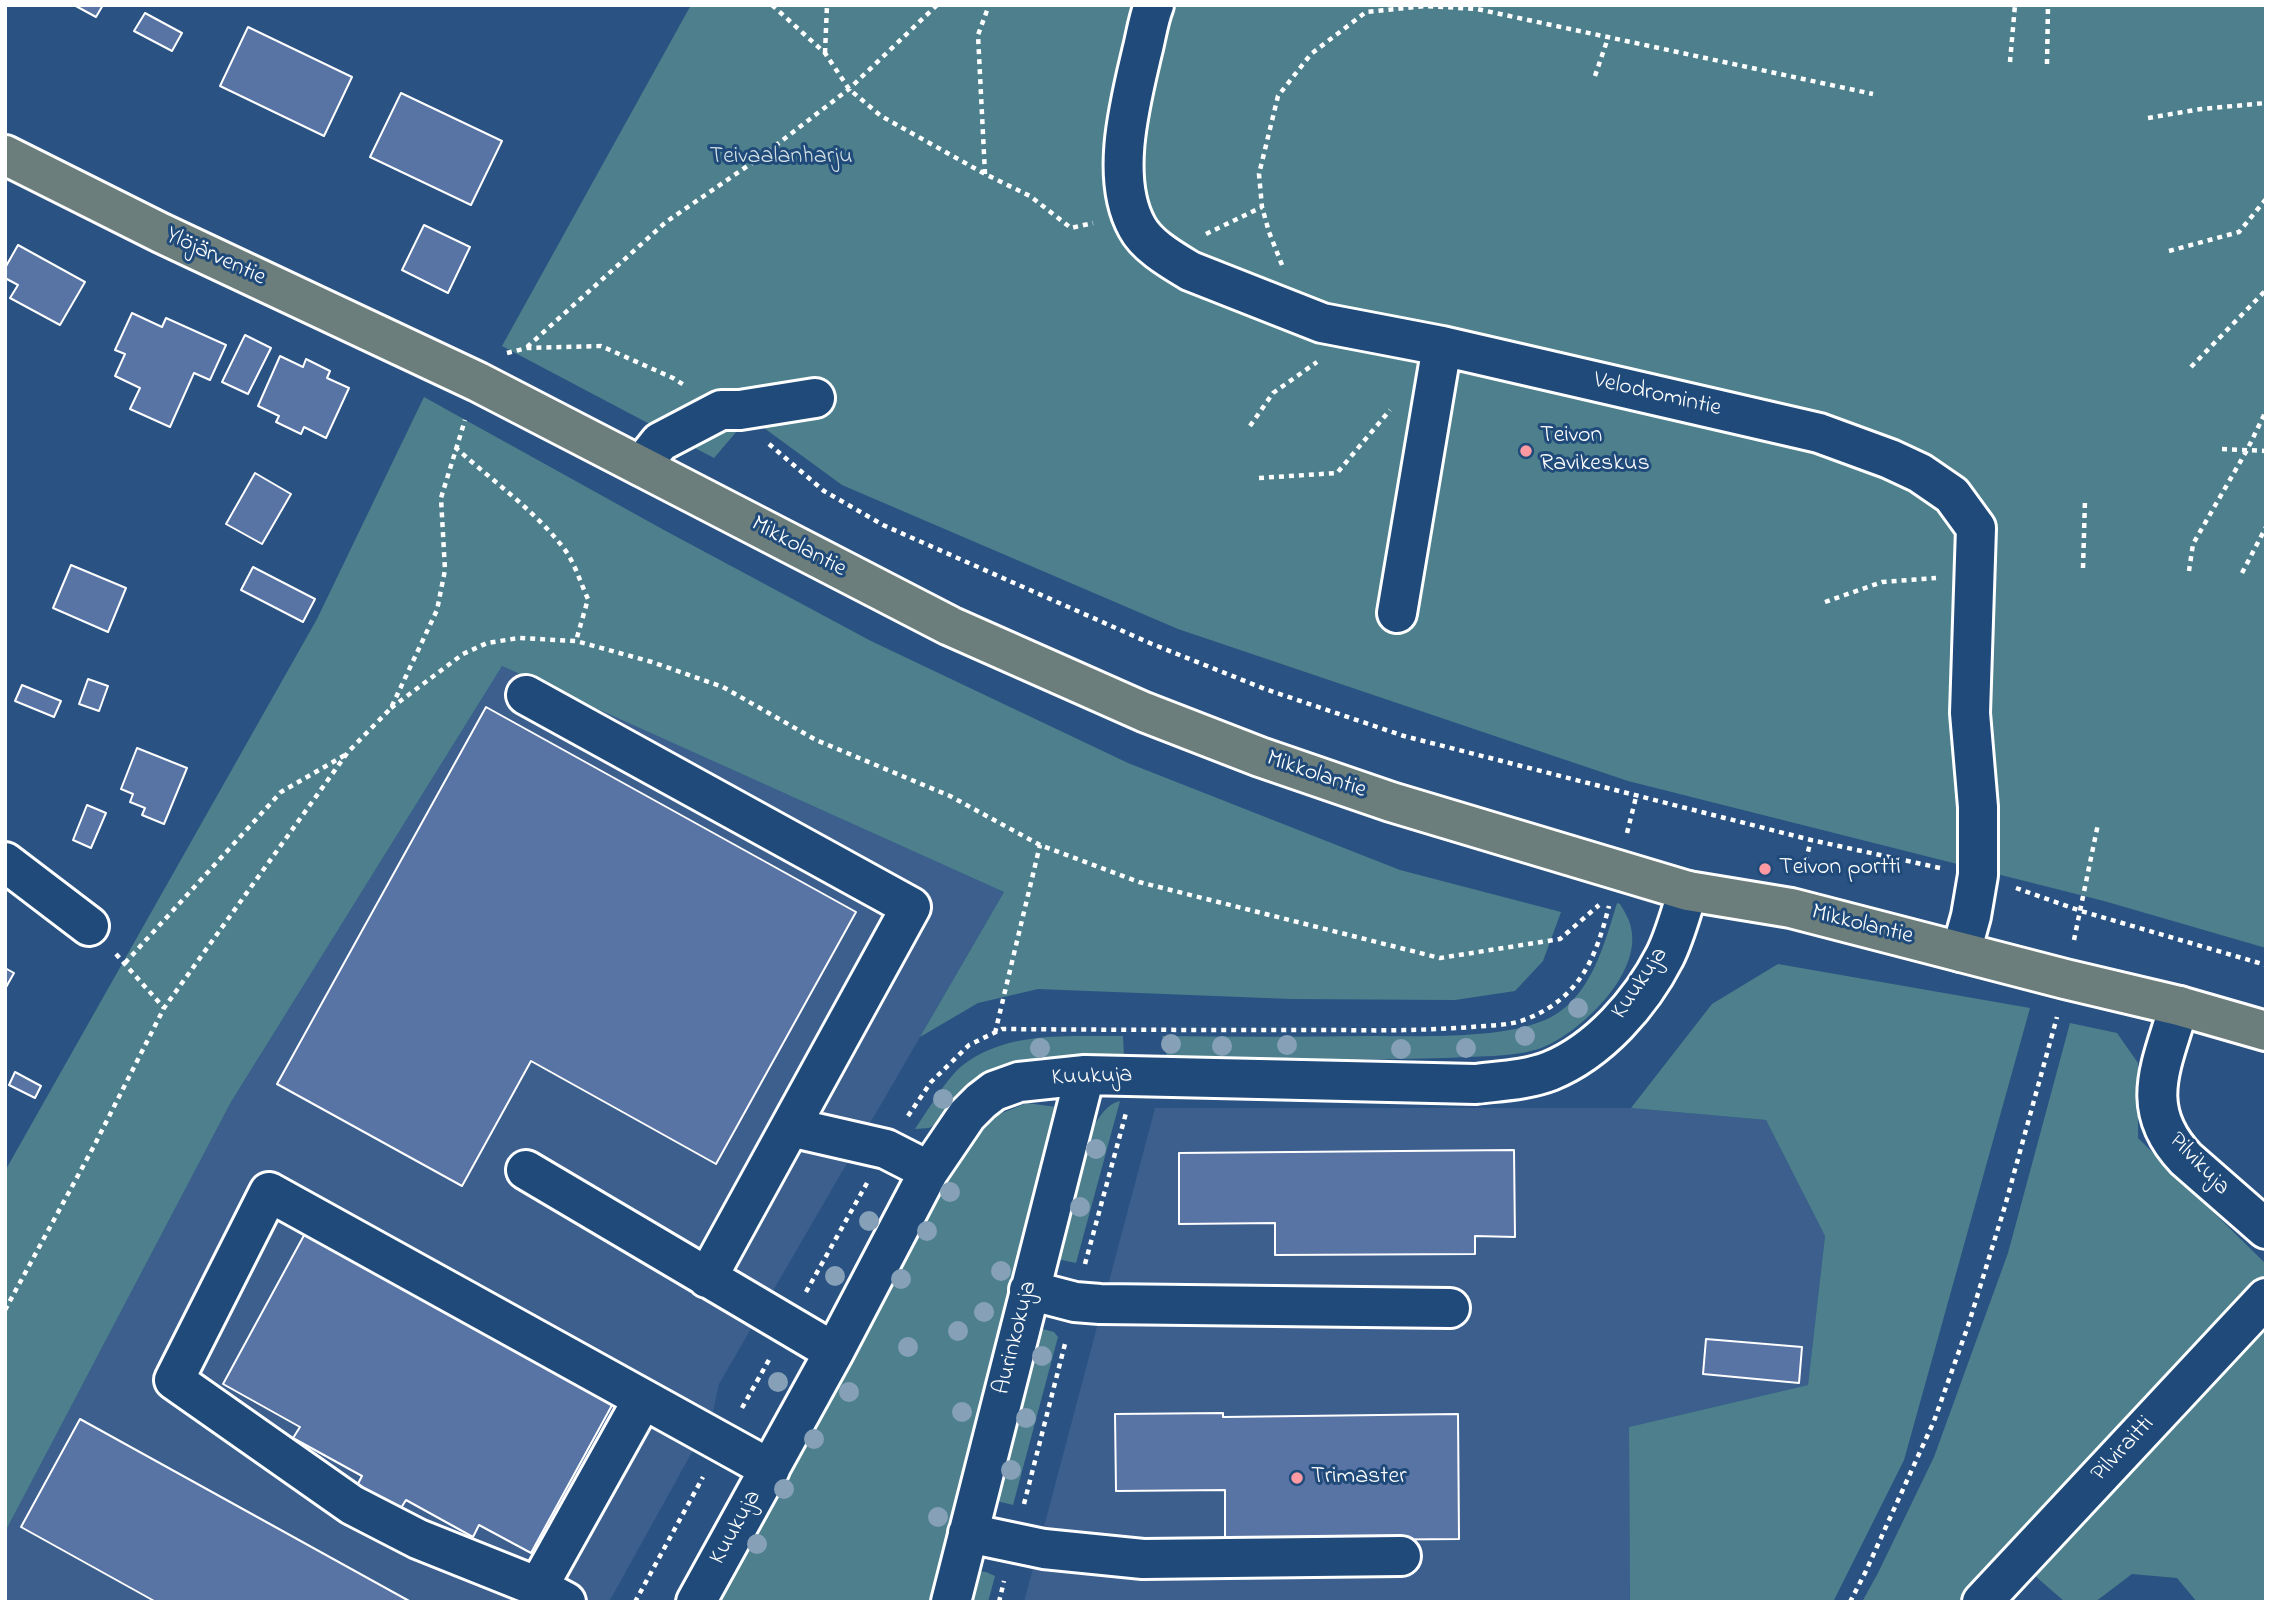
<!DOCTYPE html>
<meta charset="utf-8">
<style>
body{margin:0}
#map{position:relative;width:2271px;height:1607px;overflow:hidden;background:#2a5282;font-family:"Indie Flower",sans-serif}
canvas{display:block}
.frame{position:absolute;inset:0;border:7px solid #fff;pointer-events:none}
</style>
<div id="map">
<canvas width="2271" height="1607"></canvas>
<div class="frame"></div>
</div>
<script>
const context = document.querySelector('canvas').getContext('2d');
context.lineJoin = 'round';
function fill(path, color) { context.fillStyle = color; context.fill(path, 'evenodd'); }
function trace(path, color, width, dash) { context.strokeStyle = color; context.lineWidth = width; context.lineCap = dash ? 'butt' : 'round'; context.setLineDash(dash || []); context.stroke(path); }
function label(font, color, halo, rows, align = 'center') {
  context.font = font + ' "Indie Flower",sans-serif'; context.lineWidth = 6; context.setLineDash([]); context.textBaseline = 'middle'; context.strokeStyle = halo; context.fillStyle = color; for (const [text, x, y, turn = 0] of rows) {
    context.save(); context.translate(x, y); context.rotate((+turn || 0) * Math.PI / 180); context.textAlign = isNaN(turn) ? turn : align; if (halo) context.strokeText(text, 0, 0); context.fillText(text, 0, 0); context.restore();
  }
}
fill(new Path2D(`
 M502,666l502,226 -285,492 -7,32 -103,186h-604v-70l226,-430z
 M1155,1108h476l135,12 59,116 -17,149 -179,42 1,175h-606z`), '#3c5f8e');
fill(new Path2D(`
 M691,5h1575v943l-162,-47 -476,-120 -450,-152 -336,-144 -93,-68 -35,41 -212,-112z
 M424,397l240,133 207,111 257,122 272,107 161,42 -18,49 -28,30 -60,9 -164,-1 -253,-10 -60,14 -58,34 84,-145 -502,-226 -271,436 -226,430v-361l312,-552z
 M1617,903l3,1c4,7 10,16 11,24 11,46 -51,105 -90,120 -28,10 -67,8 -96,10 -92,3 -186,0 -278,-1l-5,-21c69,1 139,1 208,0 49,0 141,4 183,-20 39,-22 52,-74 64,-113z
 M1778,964l252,44 -126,452 -71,142h-203l-1,-175 179,-42 17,-149 -59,-116 -135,-12 81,-104z
 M2070,1023l47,10 21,30v75l128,126v12l-308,326h-96l16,-29 56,-116 74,-204z
 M1123,1036l1,21 -102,5 -31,9 -22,15 -31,37 -9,5 -14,1c12,-17 32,-52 48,-64 46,-35 106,-28 160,-29z
 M1120,1101l-44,162 -19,-4 35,-131c8,-11 14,-24 28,-27z
 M1027,1103l29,4 -126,495h-216l209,-382 45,-73 29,-32z
 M2266,1311v291h-69l-20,-24 -45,-4 -37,28h-30l-39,-34z
 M1039,1328l15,4 4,5 -45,168 -20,-5z
 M975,1571l11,1 9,4 -7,26h-21z`), '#4d808c');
const building = new Path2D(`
 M74,5h29l-7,12z
 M145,13l37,20 -10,18 -38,-20z
 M248,27l104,50 -28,59 -104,-50z
 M401,93l101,48 -31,64 -101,-48z
 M424,225l46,22 -22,46 -46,-23z
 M18,245l67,37 -25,43 -50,-27 8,-13 -13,-7v-10z
 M132,313l30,14 4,-9 60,27 -16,35 -16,-7 -24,54 -40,-18 10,-21 -25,-12 10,-22 -10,-4z
 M245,335l26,13 -23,46 -26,-12z
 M280,356l23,11 3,-8 24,12 -3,7 22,10 -23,50 -22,-11 -3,7 -25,-12 3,-6 -21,-10z
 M255,473l36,21 -29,50 -36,-20z
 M71,565l55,23 -18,44 -55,-24z
 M253,567l62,32 -12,23 -62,-32z
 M88,679l20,7 -9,25 -20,-7z
 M22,685l39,16 -7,16 -39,-16z
 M486,707l370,205 -140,252 -185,-103 -69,125 -185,-102z
 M137,748l50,20 -23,56 -22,-9 3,-7 -15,-6 3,-8 -12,-5z
 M87,805l19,8 -15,35 -18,-8z
 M5,968l9,5 -9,16z
 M15,1072l26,14 -6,12 -26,-13z
 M1514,1150l1,87 -40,-1v18l-200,1v-32l-96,1v-71z
 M308,1228l308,170 -85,155 -52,-28 -6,12 -67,-37 -10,16 -43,-23 9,-17 -69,-38 7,-11 -77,-43z
 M1706,1339l96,8 -3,36 -96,-9z
 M1223,1413v4l235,-3 1,125 -234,2v-51l-109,1 -1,-77z
 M80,1419l331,183h-255l-135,-75z`);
fill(building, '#5874a4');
trace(building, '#fff', 2);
const minor = new Path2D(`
 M1154,5c-6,15 -8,32 -12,47 -12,51 -32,126 -5,175 10,19 35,33 53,44l132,52 120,23 377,87 71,26 30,14 32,22 24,33 -6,185 8,94v68l-7,41 -10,36
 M641,466l19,-24 61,-32h19l75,-12
 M1397,613l45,-267
 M526,695l385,212 -204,371
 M5,862l84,64
 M2179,1006c-17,59 -42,102 7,153l80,70
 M790,1127l96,22 43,22
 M526,1170l308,182
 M1029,1290l46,12 25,2 350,4
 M968,1533l76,16 99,10 258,-3
 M538,1587l105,-188
 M566,1602l-28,-15 -120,-48 -66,-34 -178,-125 95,-188 501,277
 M696,1602l138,-250 95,-181 38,-56 14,-14 13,-10 25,-9 66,-7 391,9c24,-3 51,-4 74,-13 49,-20 91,-68 115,-115 10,-20 16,-44 23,-65
 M951,1602l134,-527
 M1982,1602l284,-304`);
const major = new Path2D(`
 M5,155l156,78 317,149 472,244 194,86 116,45 131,45 297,89 103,17 274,71 114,27 87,25`);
trace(minor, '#fff', 44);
trace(major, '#fff', 44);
trace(new Path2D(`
 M772,5l53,48 24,36 32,27 104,58 45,22 41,32 22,-5
 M825,53l2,-48
 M2010,62l5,-57
 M2047,64l1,-59
 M1595,76l13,-38
 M2148,118l53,-9 65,-6
 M985,174l-7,-139 11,-30
 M1206,234l56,-27
 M2169,251l70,-19 27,-33
 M1282,265l-13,-33 -7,-25 -3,-33 19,-78 33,-42 55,-42 59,-6 52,3 396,85
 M527,347l139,-125 96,-66 87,-67 88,-84
 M507,353l20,-5 74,-2 72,32 11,7
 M2191,367l75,-77
 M1250,426l23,-33 44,-31
 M769,444l55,47 59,34 269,119 113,45 139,47 407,104 129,28
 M455,447c36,33 77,61 107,99 12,14 18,36 26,53l-12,42
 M2222,449l44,2
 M1259,478l78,-5 53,-63
 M2083,568l2,-68
 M2189,571l4,-27 54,-94 19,-39
 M2242,573l24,-46
 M1825,602l57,-20 54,-4
 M391,708l72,-54 24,-11 32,-5 57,3 76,21 71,25 93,53 134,56 90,49 99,37 301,76 120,-19 39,-34
 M1627,833l9,-36
 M1803,871l8,-31
 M2016,888l65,23 185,54
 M2074,940l24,-116
 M116,954l48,54
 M125,963l156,-171 64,-37
 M995,1033l45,-188
 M908,1116l23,-34 38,-37 33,-16c114,1 228,1 342,1 43,1 85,0 128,-3 19,-2 39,-1 57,-9 52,-22 67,-61 80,-112
 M1085,1264l41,-151
 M806,1292l61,-109
 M5,1310l89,-164 70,-138 184,-256 43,-44 46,-98 8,-40 -4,-72 24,-78
 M742,1408l28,-50
 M1024,1504l42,-164
 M635,1602l68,-125
 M999,1602l5,-21
 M1850,1602l15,-29 69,-152 34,-95 37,-120 52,-189`), '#fff', 4.5, [5, 5]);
trace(minor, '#1f4a7a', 38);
trace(major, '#6c7e7c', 38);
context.fillStyle = '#86a0b7';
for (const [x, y] of [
 [1578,1008],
 [1525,1036],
 [1171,1044],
 [1287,1045],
 [1222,1046],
 [1040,1048],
 [1466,1048],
 [1401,1049],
 [943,1099],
 [1096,1149],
 [950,1192],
 [1080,1207],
 [869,1221],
 [927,1231],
 [1001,1271],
 [835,1276],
 [901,1279],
 [984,1312],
 [958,1331],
 [908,1347],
 [1042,1356],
 [778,1382],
 [849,1392],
 [962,1412],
 [1026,1418],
 [814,1439],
 [1011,1470],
 [784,1489],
 [938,1517],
 [757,1544]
]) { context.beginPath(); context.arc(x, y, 10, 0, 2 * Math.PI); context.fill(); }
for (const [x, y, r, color] of [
 [1526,451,7,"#ff9aa2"],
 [1765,869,7,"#ff9aa2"],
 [1297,1478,7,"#ff9aa2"]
]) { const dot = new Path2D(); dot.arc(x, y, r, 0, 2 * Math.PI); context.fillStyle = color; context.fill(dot); trace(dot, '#1f4a7a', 2.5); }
label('24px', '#d2dfe2', '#1f4a7a', [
 ["Teivaalanharju",781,158]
]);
label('24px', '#fff', '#1f4a7a', [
 ["Ylöjärventie",215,258,25],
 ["Velodromintie",1657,396,13],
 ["Mikkolantie",798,548,28],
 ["Mikkolantie",1316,776,19],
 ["Mikkolantie",1862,926,14],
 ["Kuukuja",1641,984,-56],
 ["Kuukuja",1092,1078,-2],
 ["Pilvikuja",2198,1165,46],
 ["Aurinkokuja",1017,1338,-76],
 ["Pilviraitti",2124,1450,-47],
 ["Kuukuja",737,1528,-61]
]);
label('24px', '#fff', '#1f4a7a', [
 ["Teivon",1540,437],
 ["Ravikeskus",1540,465],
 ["Teivon portti",1779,869],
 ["Trimaster",1311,1478]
], 'left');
</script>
